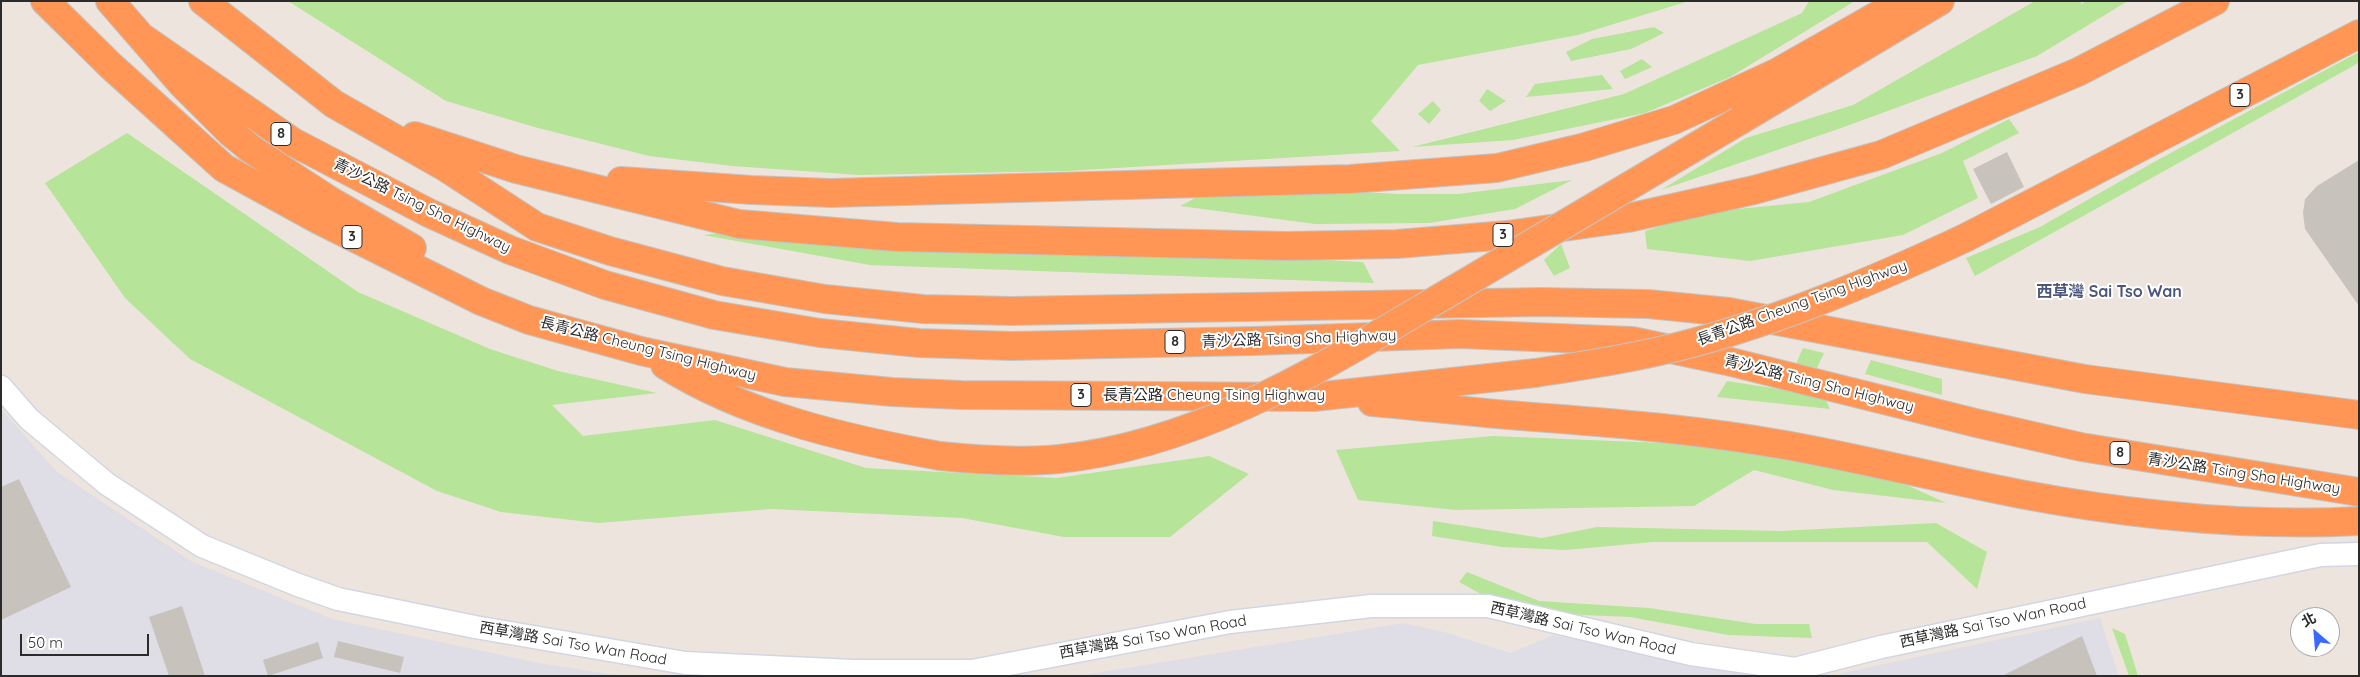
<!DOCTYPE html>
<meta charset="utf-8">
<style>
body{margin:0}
#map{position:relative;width:2360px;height:677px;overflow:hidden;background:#ede5dd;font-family:Quicksand,"Noto Sans TC",sans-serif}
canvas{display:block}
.frame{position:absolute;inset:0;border:2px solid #2b2b2b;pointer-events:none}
.north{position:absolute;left:2290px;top:607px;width:50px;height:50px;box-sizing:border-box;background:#fff;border:1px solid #aaa;border-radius:50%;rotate:333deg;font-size:14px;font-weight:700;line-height:20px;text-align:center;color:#2b2b2b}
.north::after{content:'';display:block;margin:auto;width:18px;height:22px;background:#3b69fc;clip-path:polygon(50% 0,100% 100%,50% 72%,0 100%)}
.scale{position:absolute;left:20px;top:634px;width:129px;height:22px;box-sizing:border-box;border:2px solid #2b2b2b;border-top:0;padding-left:6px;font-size:15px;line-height:18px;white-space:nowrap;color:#2b2b2b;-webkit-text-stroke:4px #fff;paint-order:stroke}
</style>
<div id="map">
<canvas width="2360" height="677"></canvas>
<div class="frame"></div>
<div class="north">北</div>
<div class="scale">50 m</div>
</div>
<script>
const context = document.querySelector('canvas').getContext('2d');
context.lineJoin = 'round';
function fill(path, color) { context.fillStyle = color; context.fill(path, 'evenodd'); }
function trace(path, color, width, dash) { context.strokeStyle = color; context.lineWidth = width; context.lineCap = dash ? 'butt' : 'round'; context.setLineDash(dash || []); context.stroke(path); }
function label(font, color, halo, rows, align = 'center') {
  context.font = font + ' Quicksand,"Noto Sans TC",sans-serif'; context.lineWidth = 4; context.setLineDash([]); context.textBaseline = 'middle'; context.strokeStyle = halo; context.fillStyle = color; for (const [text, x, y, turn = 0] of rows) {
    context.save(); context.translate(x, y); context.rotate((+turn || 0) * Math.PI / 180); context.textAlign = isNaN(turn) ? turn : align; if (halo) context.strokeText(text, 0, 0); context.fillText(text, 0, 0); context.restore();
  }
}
fill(new Path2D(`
 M1,409l55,62 135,90 141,58 212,45 79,12h-622z
 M2100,618l19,58h-281l4,-3z
 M1404,623l40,9 67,21 42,-18 199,41h-675z`), '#dfdde5');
fill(new Path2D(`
 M288,1h1401l-111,34 -160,30 -47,56 29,30 -334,20 -207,4 -127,-9 -83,-10 -111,-28 -92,-27z
 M1809,1h46l-125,76 -85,36 -132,27 -101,7 212,-53 178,-81z
 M2035,1h46v3l6,-3h41l-91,55 -193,71 -183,63 85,-52 107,-33z
 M1654,27l10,6 -33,16 -60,12 -5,-9 26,-13z
 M2359,52v10l-4,3 -380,211 -9,-18 74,-31 114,-65z
 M1642,59l10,8 -27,12 -5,-8z
 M1602,75l11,14 -87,8 9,-13z
 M1487,89l19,12 -16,10 -11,-10z
 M1433,101l8,9 -12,14 -11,-10z
 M2009,119l10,14 -56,28 15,37 -75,37 -153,26 -103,-12 -2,-18 62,-19 102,-10 133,-49z
 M127,133l231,159 132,57 68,22 99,22 -105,12 31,31 132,-16 151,48 191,10 152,-22 40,18 -79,63h-106l-102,-19 -191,-9 -173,14 -97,-11 -64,-21 -247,-132 -65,-61 -80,-115z
 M1572,180l-57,29 -86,14 -114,1 -135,-18 19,-10 129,-6 70,4h60z
 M751,230l612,32 11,21 -504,-18 -167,-30z
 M1561,244l9,24 -16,8 -10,-16z
 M1803,348l21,5 -7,15 -21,-4z
 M1871,360l71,19v16l-77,-21z
 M1727,381l97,15 6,13 -113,-12z
 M1493,436l243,10 130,20 80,37 -113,-13 -79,-20 -60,36 -238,4 -98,-10 -22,-50z
 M1433,521l109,17 55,-11 183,4 156,-8 51,29 -10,37 -50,-47h-274l-87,8 -64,-3 -70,-11z
 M1467,572l72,29 110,7 107,16h53l3,14 -84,-3 -98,-18 -116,-5 -55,-30z
 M2112,628l13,6 13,42h-9z`), '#b6e498');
fill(new Path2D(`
 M2007,152l17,35 -33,17 -18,-35z
 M2359,160v146l-54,-77 -2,-16 2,-14 12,-13z
 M19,479l52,108 -70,33v-133z
 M182,606l4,12 19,58h-36l-20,-59z
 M2082,636l15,40h-95z
 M338,641l66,16 -4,16 -66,-16z
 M318,642l5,16 -55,18 -5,-16z`), '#c8c2bc');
const minor = new Path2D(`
 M1,387l28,32 78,65 95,62 96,39 40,14 137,28 210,36 168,8h119l258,-49 141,-16h117l203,48 104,15 86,-22 440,-92 38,-1`);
const highway = new Path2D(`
 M45,1l66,65 113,102 95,52 162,81 48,19 112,31 144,31 107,10 69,3 353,2 221,-24
 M110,1l72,83 48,48 21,17 78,51 83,48
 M203,1l131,103 111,63 92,60 73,24 112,30 103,18 98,10 88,2 530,-9 107,2 81,8 356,67 274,36
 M143,38l150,104 136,71 81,37 95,35 109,30 106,18 99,10 93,3 242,-5 206,-7 172,7 95,20 249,62 105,24 278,45
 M1739,121l201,-120
 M415,136l101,33 223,55 158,13 389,9 111,-2 110,-9 121,-17 126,-28 127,-35 197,-83 137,-71
 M621,181l131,9 79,3 519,-14 147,-11 88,-21 89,-27 104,-48 125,-71
 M1965,238l394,-204
 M665,365c81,51 181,74 275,91
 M1372,402c58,5 116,12 175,16 80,6 159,13 238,27 79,14 157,34 235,49 111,21 226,33 339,27`);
trace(minor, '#d2d6e3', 25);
trace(highway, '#c4c4c4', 30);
trace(minor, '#fff', 22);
trace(highway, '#ff9655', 28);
const highwayBridge = new Path2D(`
 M1535,373c53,-8 106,-16 157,-30 94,-25 185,-64 273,-105
 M940,456c39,4 79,7 119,3 148,-15 276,-100 401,-173 93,-55 186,-110 279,-165`);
trace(highwayBridge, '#c4c4c4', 30, []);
trace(highwayBridge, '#ff9655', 28);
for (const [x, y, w] of [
 [2240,95,20],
 [281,134,20],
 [1503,235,20],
 [352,237,20],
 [1175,342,20],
 [1081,395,20],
 [2120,453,20]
]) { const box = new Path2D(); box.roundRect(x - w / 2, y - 11.5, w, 23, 4); context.fillStyle = '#fff'; context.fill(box); trace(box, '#2b2b2b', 1); }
label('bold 14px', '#2b2b2b', null, [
 ["3",2240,95],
 ["8",281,134],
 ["3",1503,235],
 ["3",352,237],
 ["8",1175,342],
 ["3",1081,395],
 ["8",2120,453]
]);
label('15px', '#2b2b2b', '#fff', [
 ["青沙公路 Tsing Sha Highway",422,206,26],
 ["長青公路 Cheung Tsing Highway",1802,303,-20],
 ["青沙公路 Tsing Sha Highway",1299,339,-2],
 ["長青公路 Cheung Tsing Highway",648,349,14],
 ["青沙公路 Tsing Sha Highway",1819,384,14],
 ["長青公路 Cheung Tsing Highway",1214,395],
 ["青沙公路 Tsing Sha Highway",2244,474,9],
 ["西草灣路 Sai Tso Wan Road",1993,623,-12],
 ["西草灣路 Sai Tso Wan Road",1583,629,13],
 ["西草灣路 Sai Tso Wan Road",1153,637,-10],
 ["西草灣路 Sai Tso Wan Road",573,644,10]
]);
label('bold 16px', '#4a567c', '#fff', [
 ["西草灣 Sai Tso Wan",2109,292]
]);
</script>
